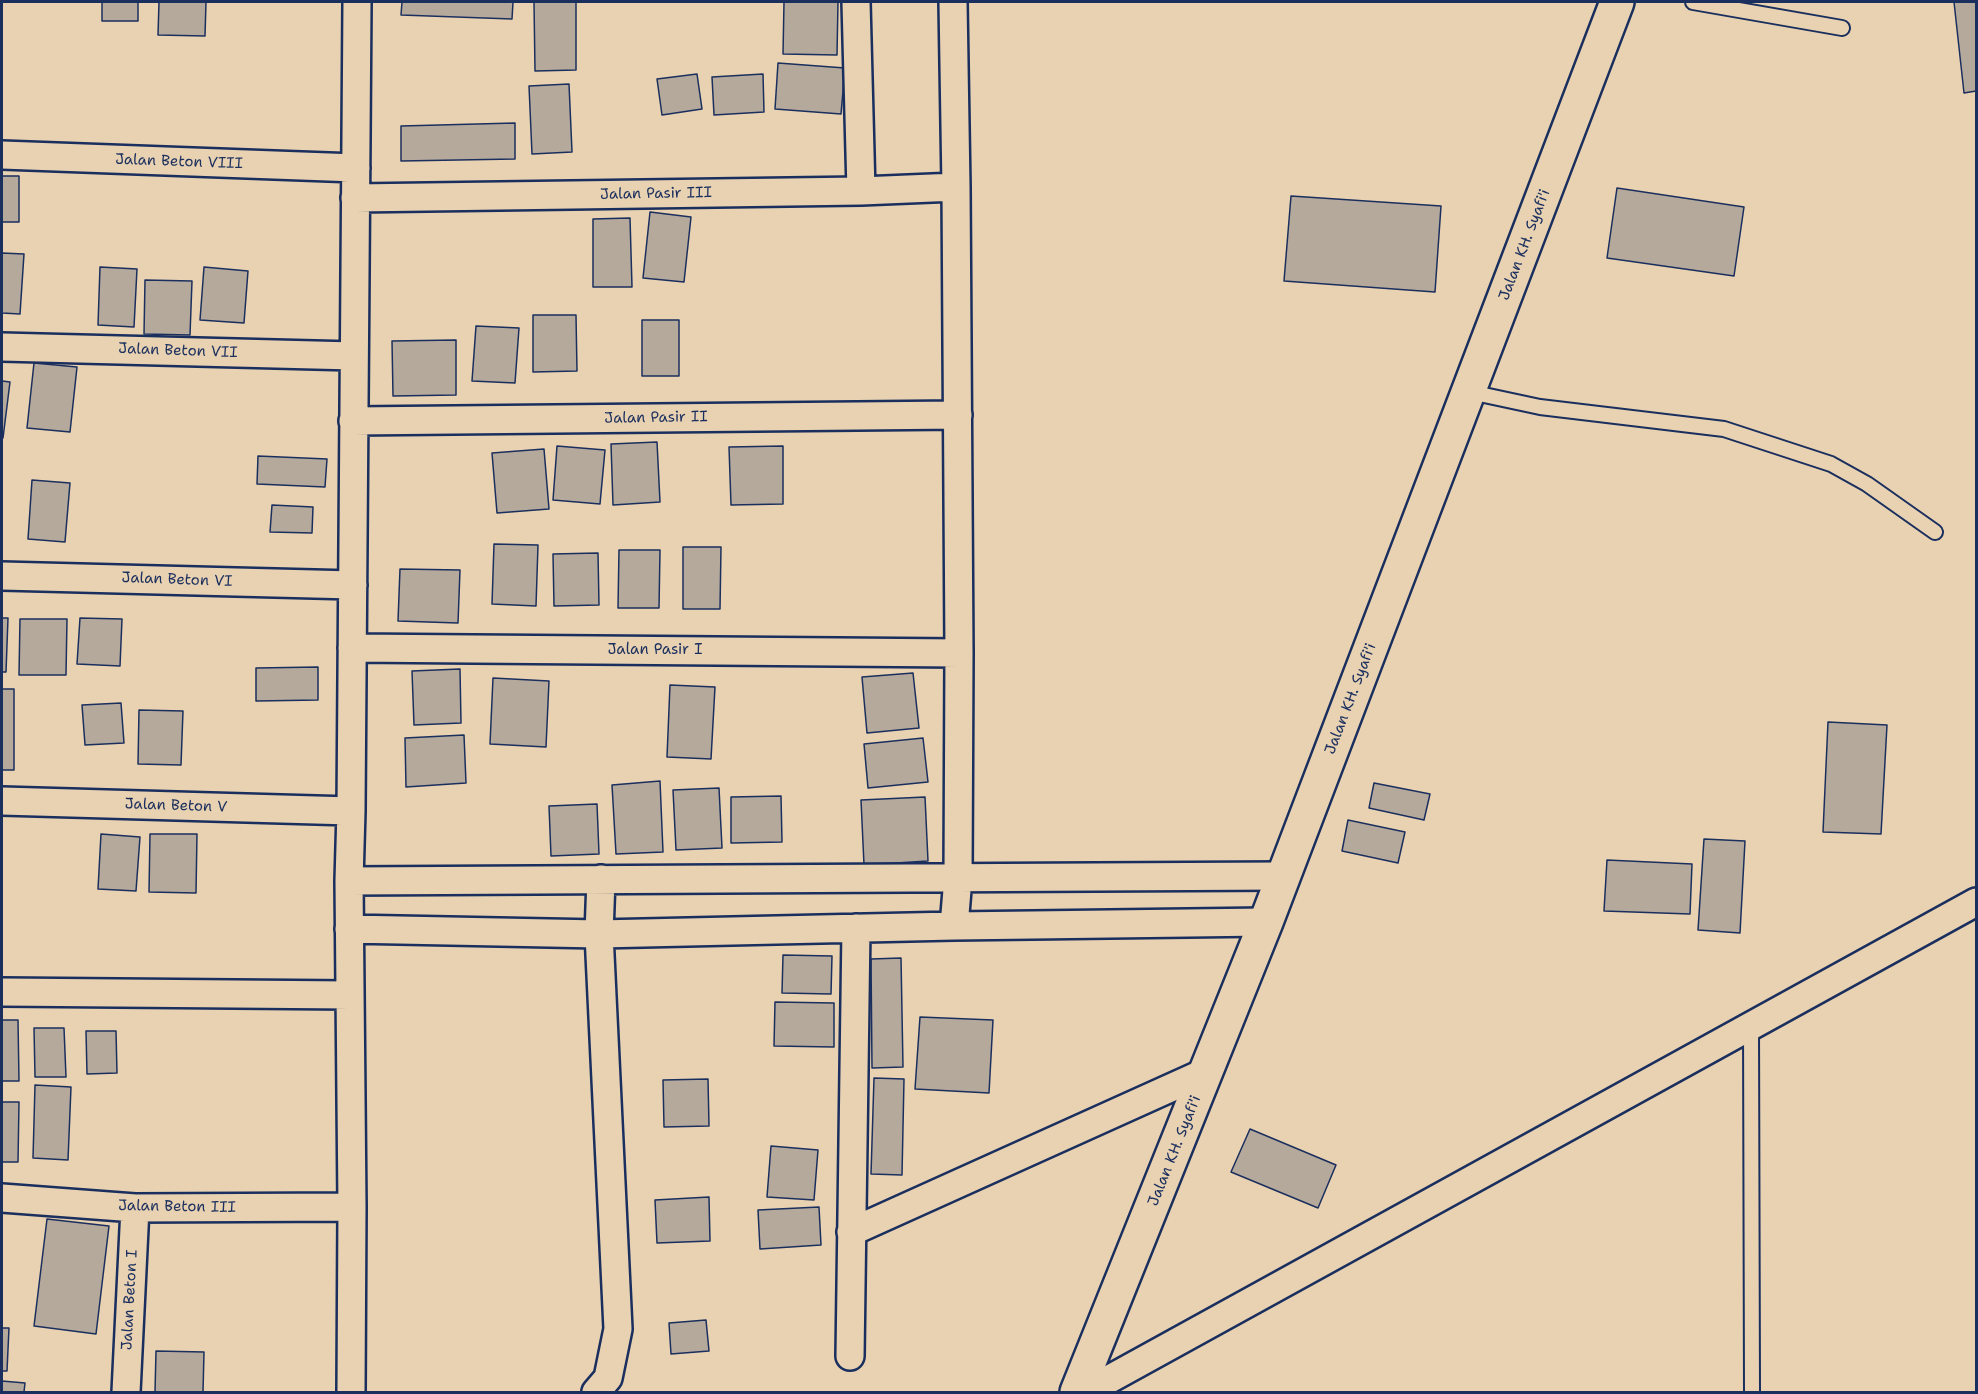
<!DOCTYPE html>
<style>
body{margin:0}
#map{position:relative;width:1978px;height:1394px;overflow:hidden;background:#e8d2b1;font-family:"Shantell Sans",sans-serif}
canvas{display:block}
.frame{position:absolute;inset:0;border:3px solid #1b2f5e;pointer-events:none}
</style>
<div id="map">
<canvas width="1978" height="1394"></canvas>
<div class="frame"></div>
</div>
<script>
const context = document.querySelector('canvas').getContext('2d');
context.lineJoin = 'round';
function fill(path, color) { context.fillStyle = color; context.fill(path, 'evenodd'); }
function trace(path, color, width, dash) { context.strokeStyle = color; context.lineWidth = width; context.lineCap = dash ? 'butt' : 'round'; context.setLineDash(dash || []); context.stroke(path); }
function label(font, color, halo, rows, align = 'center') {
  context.font = font + ' "Shantell Sans",sans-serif'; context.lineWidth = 5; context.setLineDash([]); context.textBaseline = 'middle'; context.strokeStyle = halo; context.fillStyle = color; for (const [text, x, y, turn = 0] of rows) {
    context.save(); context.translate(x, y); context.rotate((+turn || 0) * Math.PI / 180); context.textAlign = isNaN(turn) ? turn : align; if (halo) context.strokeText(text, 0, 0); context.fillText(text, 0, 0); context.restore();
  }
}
const building = new Path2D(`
 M102,2h36v19h-36z
 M159,2h47l-1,34 -47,-1z
 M402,2h111l-1,17 -111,-4z
 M534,2h42v68l-41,1z
 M784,2h54l-1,53 -54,-1z
 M1954,2h22v89l-12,2z
 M778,63l67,5 -4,46 -66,-5z
 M697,74l5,35 -40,6 -5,-36z
 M763,74l1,38 -50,3 -2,-38z
 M569,84l3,68 -40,2 -3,-68z
 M515,123v36l-114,2v-35z
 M2,176h17v46h-17z
 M1617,188l127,19 -10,69 -127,-18z
 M1291,196l150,10 -6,86 -151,-11z
 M650,212l41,5 -7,65 -41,-4z
 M630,218l2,69h-39v-68z
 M2,253l22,1 -4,60 -18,-1z
 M100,267l37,2 -3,58 -36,-2z
 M204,267l44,4 -4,52 -44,-3z
 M145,280l47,1 -2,54 -46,-1z
 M533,315h43l1,56 -44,1z
 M642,320h37v56h-37z
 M476,326l43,2 -4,55 -43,-2z
 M456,340v55l-63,1 -1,-55z
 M34,363l43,4 -7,65 -43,-4z
 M2,381l8,1 -7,56h-1z
 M657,442l3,60 -47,3 -2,-61z
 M557,446l48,4 -5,54 -47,-4z
 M783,446v58l-52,1 -2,-58z
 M544,449l5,60 -52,4 -5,-60z
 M258,456l69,3 -2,28 -68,-3z
 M32,480l38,3 -5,59 -37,-3z
 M272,505l41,2 -1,26 -42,-1z
 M494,544l44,1 -2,61 -44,-2z
 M683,547h38l-1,62h-37z
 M619,550h41l-1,58h-41z
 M598,553l1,52 -45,1 -1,-52z
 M400,569l60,1 -2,53 -60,-2z
 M2,618h6l-2,54h-4z
 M80,618l42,1 -2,47 -43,-2z
 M20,619h47l-1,56h-47z
 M318,667v33l-62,1v-33z
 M460,669l1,54 -47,2 -2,-54z
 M913,673l6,55 -52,5 -5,-56z
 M493,678l56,3 -3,66 -56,-3z
 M670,685l45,2 -4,72 -44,-2z
 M2,689h12v81h-12z
 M121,703l3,40 -39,2 -3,-40z
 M139,710l44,1 -2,54 -43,-1z
 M1828,722l59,3 -6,109 -58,-2z
 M464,735l2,48 -60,4 -1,-49z
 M923,738l5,44 -60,6 -4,-44z
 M660,781l3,71 -47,2 -4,-69z
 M1374,783l56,11 -6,26 -55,-12z
 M719,788l3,60 -46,2 -3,-60z
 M781,796l1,46 -51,1v-46z
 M925,797l3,64 -64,4 -3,-65z
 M597,804l2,50 -48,2 -2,-50z
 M1348,820l57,12 -7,31 -56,-12z
 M101,834l39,3 -4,54 -38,-2z
 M150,834h47l-1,59 -47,-1z
 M1704,839l41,2 -5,92 -42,-3z
 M1607,860l85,4 -2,50 -86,-3z
 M783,955l49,1 -1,38 -49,-1z
 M901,958l2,109 -31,1 -1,-109z
 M775,1002l59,1v44l-60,-1z
 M920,1017l73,3 -4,73 -74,-4z
 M2,1020h16l1,61h-17z
 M34,1028h30l2,49h-31z
 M86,1031h30l1,42 -30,1z
 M874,1078l30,1 -2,96 -31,-1z
 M708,1079l1,47 -45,1 -1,-47z
 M35,1085l36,2 -3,73 -35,-2z
 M2,1102h17l-1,60h-16z
 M1250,1129l86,36 -18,43 -87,-36z
 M771,1146l47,4 -4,50 -47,-3z
 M709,1197l1,44 -53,2 -2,-43z
 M819,1207l2,38 -61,4 -2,-39z
 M47,1219l62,7 -13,108 -62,-8z
 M706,1320l3,31 -38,3 -2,-31z
 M2,1328h7l-2,43h-5z
 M156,1351l48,1 -1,40h-48z
 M2,1381l23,2 -1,9h-22z`);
fill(building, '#b5a99c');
trace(building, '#1b2f5e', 1.5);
const service = new Path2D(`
 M1693,2l149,26
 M1470,392l70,15 184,22 107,35 36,20 68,48
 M1751,1026l1,366`);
const minor = new Path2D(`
 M856,2l5,189
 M953,2l3,185 3,466 -1,225 -4,48
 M2,155l354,13
 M355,198l506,-7 95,-4
 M2,347l352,9
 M353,421l605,-6
 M2,576l351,9
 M352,648l607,5
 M2,801l349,10
 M349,881l934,-5
 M349,929l250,5 355,-8 312,-4
 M2,992l348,3
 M2,1198l133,10 217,-1
 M851,1232l357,-161
 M850,1356l6,-428
 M126,1392l9,-184
 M351,1392l1,-185 -3,-326 2,-70 6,-809
 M596,1392l12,-14 10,-49 -19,-395 2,-55
 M1086,1392l890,-490`);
const secondary = new Path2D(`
 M1077,1392l189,-470 351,-920`);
trace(service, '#1b2f5e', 18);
trace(minor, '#1b2f5e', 32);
trace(secondary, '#1b2f5e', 38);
trace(service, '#e8d2b1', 14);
trace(minor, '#e8d2b1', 27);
trace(secondary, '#e8d2b1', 33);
label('15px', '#1b2f5e', '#e8d2b1', [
 ["Jalan Beton VIII",179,162,2],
 ["Jalan Pasir III",656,194,-1],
 ["Jalan KH. Syafi'i",1525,245,-69],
 ["Jalan Beton VII",178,351,2],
 ["Jalan Pasir II",656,418,-1],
 ["Jalan Beton VI",177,580,2],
 ["Jalan Pasir I",655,650],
 ["Jalan KH. Syafi'i",1351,699,-69],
 ["Jalan Beton V",176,806,2],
 ["Jalan KH. Syafi'i",1175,1151,-68],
 ["Jalan Beton III",177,1207,1],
 ["Jalan Beton I",130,1300,-87]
]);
</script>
